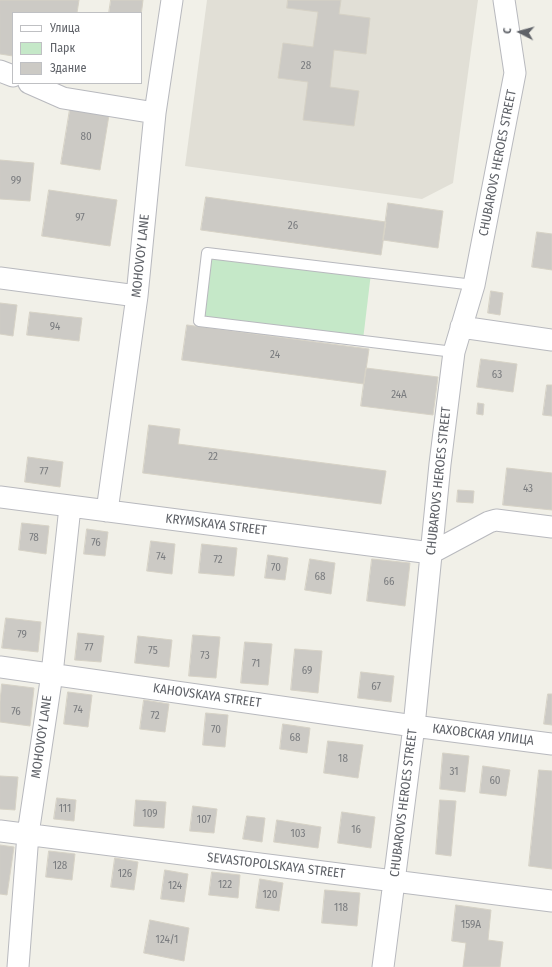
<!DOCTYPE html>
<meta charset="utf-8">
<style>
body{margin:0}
#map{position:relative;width:552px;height:967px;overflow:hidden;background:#f1f0e8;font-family:"Fira Sans Condensed",sans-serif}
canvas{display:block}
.legend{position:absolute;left:12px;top:12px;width:130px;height:72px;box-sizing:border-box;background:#fff;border:1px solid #bfc0c3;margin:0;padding:5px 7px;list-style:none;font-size:12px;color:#5f6268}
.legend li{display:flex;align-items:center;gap:8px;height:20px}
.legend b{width:20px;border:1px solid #bfc0c3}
.north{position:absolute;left:500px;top:12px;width:40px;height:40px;-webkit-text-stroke:3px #fff;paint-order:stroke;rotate:276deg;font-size:11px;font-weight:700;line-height:16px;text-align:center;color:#5f6268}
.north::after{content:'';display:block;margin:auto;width:14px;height:18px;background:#5f6268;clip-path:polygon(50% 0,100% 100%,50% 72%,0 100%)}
</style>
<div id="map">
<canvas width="552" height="967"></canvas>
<ul class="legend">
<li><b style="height:5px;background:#fff"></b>Улица</li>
<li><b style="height:11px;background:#c5e8c8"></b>Парк</li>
<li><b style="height:11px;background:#cccac5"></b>Здание</li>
</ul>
<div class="north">С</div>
</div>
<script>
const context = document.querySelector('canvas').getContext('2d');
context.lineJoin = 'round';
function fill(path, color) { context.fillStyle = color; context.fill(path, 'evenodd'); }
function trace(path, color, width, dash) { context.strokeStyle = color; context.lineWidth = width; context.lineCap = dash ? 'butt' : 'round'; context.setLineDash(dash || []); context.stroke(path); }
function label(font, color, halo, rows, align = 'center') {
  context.font = font + ' "Fira Sans Condensed",sans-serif'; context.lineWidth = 3.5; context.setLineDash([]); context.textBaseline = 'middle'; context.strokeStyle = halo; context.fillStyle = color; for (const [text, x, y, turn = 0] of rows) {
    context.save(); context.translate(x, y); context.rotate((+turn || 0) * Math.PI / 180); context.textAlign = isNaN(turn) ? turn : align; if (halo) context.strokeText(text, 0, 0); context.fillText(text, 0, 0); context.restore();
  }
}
fill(new Path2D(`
 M207,0h271l-25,183 -31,16 -237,-33z`), '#e1dfd6');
fill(new Path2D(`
 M207,254l164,19 -8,67 -164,-19z`), '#c5e8c8');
const building = new Path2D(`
 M0,0h79l-2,13h-64v43l-13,-2z
 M111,0h32l-2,16v-3h-32z
 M288,0h53l-2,14 31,4 -4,36 -32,-4 -4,37 29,4 -5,35 -51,-6 5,-38 -30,-4 5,-35 30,4 5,-35 -31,-4z
 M71,103l39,6 -10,61 -39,-6z
 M0,160l34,3 -4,38 -30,-2z
 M49,190l68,10 -7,46 -68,-10z
 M206,197l180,25 -5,33 -180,-25z
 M388,203l55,8 -5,37 -55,-8z
 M537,232l15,2v36l-20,-3z
 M491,291l12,2 -3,22 -12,-2z
 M0,303l17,2 -4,31 -13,-2z
 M30,312l52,6 -3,23 -52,-6z
 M187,325l182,24 -5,35 -182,-24z
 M481,359l36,5 -4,28 -36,-5z
 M366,368l72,9 -5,38 -72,-9z
 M547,385h5v31l-9,-1z
 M478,403l6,1 -1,11 -6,-1z
 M149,425l31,4 -2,15 208,27 -5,33 -238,-31z
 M28,457l35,5 -3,25 -35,-5z
 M507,468l45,5v37l-49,-5z
 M458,490l16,1 -1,12 -16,-1z
 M22,523l27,3 -3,28 -27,-4z
 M87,529l21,3 -3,24 -21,-2z
 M151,541l24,3 -3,30 -25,-3z
 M202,544l35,4 -3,28 -35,-3z
 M268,555l20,3 -3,22 -20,-2z
 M310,559l25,4 -4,31 -26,-4z
 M372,559l38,4 -5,43 -38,-5z
 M6,618l35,4 -3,30 -36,-4z
 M78,633l26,3 -3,26 -26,-2z
 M193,635l27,2 -4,41 -27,-2z
 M138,636l34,4 -3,27 -34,-4z
 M245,642l27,2 -4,41 -27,-2z
 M295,649l27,2 -4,42 -27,-3z
 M361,672l33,4 -3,26 -33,-4z
 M2,684l32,4 -4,38 -30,-4v-20z
 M68,692l24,3 -4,32 -24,-3z
 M548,694h4v31l-8,-1z
 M144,700l25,4 -4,28 -25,-3z
 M206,713l22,2 -3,32 -22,-2z
 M283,724l27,4 -3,25 -27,-4z
 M328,741l35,4 -5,33 -34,-5z
 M443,753l26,3 -4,36 -25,-3z
 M483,766l27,4 -4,26 -26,-3z
 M539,770l13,1v98l-23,-3z
 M0,776l18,1 -3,33 -15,-1z
 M57,798l19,2 -2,21 -20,-2z
 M136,800l30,2 -2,26 -30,-2z
 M440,800l16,1 -5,55 -15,-2z
 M193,806l24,3 -3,24 -24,-2z
 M342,812l33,5 -4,31 -33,-5z
 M247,816l18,2 -3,24 -19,-3z
 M277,820l44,7 -3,21 -44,-6z
 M0,845l14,2 -7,48 -7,-1z
 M49,851l26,3 -3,26 -26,-3z
 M115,858l23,4 -4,28 -23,-3z
 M165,870l23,4 -4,28 -23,-3z
 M212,872l28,3 -2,23 -29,-3z
 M260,879l23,4 -4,28 -23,-3z
 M325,890l35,3 -3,33 -35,-3z
 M456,905l35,5 -3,30 15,2 -3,25h-37l3,-24 -14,-2z
 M150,920l39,8 -5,33 -40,-8z`);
fill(building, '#cccac5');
trace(building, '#d6d2c6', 1);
const service = new Path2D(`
 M454,352l-255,-31 8,-68 267,32`);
const minor = new Path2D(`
 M0,71l13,5
 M29,83l34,15 92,15
 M0,278l137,18
 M461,327l91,13
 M0,497l431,56 58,-31 7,-2 56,7
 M107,511l30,-215 18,-183 17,-113
 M0,667l414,59 138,18
 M0,831l552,70
 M18,967l10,-133 24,-160 18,-167
 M383,967l31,-241 26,-262 14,-112 20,-67 41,-212 -11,-73`);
trace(service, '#b8b9be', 12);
trace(minor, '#b8b9be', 23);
trace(service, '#fff', 10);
trace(minor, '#fff', 21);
label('11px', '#7a7c7f', null, [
 ["28",306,66],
 ["80",86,137],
 ["99",16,181],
 ["97",80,218],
 ["26",293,226],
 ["94",55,327],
 ["24",275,355],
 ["63",497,375],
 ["24А",399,395],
 ["22",213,457],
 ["77",44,472],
 ["43",528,489],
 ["78",34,538],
 ["76",96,543],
 ["74",161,557],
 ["72",218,560],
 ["70",276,568],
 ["68",320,577],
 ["66",389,582],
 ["79",22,635],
 ["77",89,648],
 ["75",153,651],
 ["73",205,656],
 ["71",256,664],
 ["69",307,671],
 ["67",376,687],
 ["74",78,710],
 ["76",16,712],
 ["72",155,716],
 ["70",216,730],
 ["68",295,738],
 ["18",343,759],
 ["31",454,772],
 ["60",495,781],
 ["111",65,809],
 ["109",150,814],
 ["107",204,820],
 ["16",356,830],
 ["103",298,834],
 ["128",60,866],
 ["126",125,874],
 ["122",225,885],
 ["124",175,886],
 ["120",270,895],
 ["118",341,908],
 ["159А",471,925],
 ["124/1",167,940]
]);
label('13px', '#5f6268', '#fff', [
 ["CHUBAROVS HEROES STREET",498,163,-79],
 ["MOHOVOY LANE",141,256,-84],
 ["CHUBAROVS HEROES STREET",439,481,-84],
 ["KRYMSKAYA STREET",216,525,7],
 ["KAHOVSKAYA STREET",207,696,8],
 ["КАХОВСКАЯ УЛИЦА",483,735,7],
 ["MOHOVOY LANE",42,737,-82],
 ["CHUBAROVS HEROES STREET",404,803,-83],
 ["SEVASTOPOLSKAYA STREET",276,866,7]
]);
</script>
